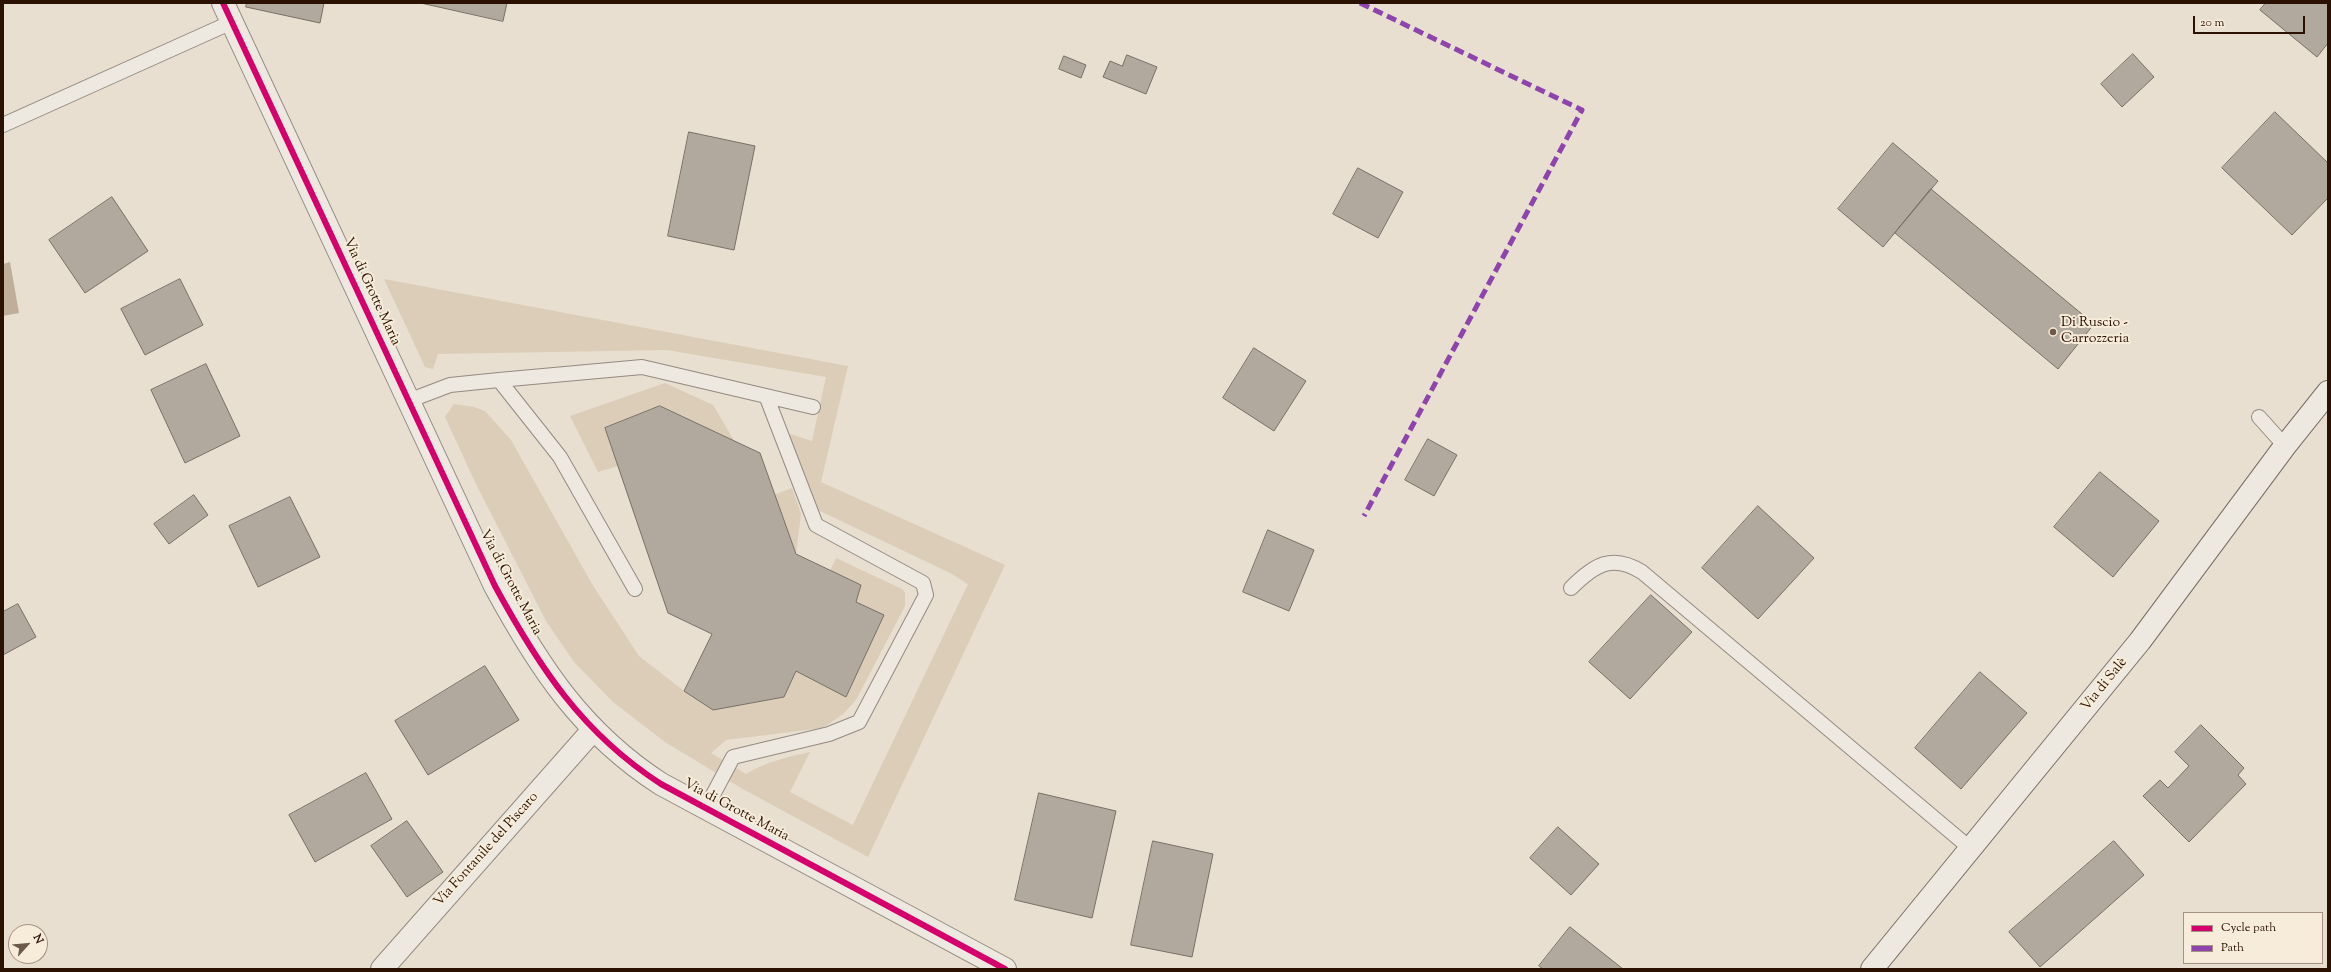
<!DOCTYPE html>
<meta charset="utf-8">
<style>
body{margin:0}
#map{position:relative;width:2331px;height:972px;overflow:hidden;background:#e8dfd0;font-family:"Sorts Mill Goudy",serif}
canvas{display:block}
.frame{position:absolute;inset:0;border:4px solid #2a1102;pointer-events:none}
.legend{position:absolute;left:2183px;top:912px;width:140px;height:52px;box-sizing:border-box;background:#f7ecda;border:1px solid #a59484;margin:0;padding:5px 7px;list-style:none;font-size:12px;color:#2a1102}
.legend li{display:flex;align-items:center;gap:8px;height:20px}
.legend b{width:20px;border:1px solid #a59484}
.north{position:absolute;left:8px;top:924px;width:40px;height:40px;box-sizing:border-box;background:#f7ecda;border:1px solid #a59484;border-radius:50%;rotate:63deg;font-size:11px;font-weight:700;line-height:16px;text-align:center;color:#2a1102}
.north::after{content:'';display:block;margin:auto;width:14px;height:18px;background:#6c594a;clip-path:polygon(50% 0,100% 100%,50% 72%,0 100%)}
.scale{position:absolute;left:2193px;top:16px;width:112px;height:18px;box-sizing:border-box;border:2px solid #2a1102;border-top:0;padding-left:5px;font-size:12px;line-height:14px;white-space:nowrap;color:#2a1102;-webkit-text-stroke:3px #f7ecda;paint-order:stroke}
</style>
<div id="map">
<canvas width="2331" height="972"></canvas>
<div class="frame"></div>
<ul class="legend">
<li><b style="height:5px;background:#d6006c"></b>Cycle path</li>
<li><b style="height:5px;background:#8e44ad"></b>Path</li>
</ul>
<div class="north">N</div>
<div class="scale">20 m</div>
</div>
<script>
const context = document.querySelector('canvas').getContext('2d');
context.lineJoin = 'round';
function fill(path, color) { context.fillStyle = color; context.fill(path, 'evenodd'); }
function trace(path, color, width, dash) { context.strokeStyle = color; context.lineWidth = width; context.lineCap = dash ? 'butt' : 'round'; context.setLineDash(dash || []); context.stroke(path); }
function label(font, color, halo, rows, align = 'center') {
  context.font = font + ' "Sorts Mill Goudy",serif'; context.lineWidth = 4; context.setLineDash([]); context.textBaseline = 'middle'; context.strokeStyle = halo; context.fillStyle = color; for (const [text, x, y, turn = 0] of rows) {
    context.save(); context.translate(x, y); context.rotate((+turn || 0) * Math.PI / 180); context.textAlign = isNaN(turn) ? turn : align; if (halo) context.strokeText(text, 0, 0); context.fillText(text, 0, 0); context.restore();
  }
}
fill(new Path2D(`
 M384,279l464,87 -27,116 184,83 -137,292 -127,-69 -76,-46 -52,-40 -39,-40 -28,-41 -70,-137 -31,-67 9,-13 20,3 11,4 26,29 81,144 47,72 45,35 29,19 71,-13 12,-26 60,-69 5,-17 -31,-14 6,-13 66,31 3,4v13l-49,94 -13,14 -20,14 -97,12 -15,13 35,21c20,-12 41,-17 64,-22l-20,40 63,33 115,-241 -18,-11 -132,-63 -31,-77 25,8 14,-64 -159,-27 -229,4 -5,15 -8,-2z
 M665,383l48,22 22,37 -75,-36 -55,22 13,38 -20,6 -28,-56z
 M792,488l9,26 -5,40 -22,-59z`), '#dbcdb8');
fill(new Path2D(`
 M10,262l9,51 -16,3v-52z`), '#bfaf9a');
const building = new Path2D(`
 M247,3h77l-4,20 -74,-16z
 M421,3h86l-4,18z
 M2266,3h62v40l-11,14 -57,-47z
 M2133,54l21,23 -32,30 -21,-23z
 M1127,55l30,12 -11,27 -43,-17 7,-16 12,5z
 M1064,56l22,9 -5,13 -22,-9z
 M2275,112l53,51v35l-36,37 -70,-67z
 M689,132l66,14 -21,104 -66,-14z
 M1893,143l45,38 -55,66 -45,-38z
 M1358,168l45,24 -25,46 -45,-24z
 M1931,189l163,135 -36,45 -163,-136z
 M112,197l36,54 -63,42 -36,-53z
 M180,279l23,46 -58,30 -24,-46z
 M1254,348l52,33 -32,50 -51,-33z
 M206,364l34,72 -55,27 -34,-73z
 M660,406l100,47 36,101 65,31 -5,17 28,13 -38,82 -50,-26 -12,26 -71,13 -29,-19 28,-57 -44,-21 -63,-185z
 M1428,439l29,16 -23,41 -29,-16z
 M2100,472l59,49 -46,56 -59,-50z
 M194,495l14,20 -39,29 -15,-20z
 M290,497l30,60 -62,30 -29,-61z
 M1758,506l56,52 -56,61 -56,-51z
 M1268,530l46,20 -25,61 -46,-19z
 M1651,595l41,37 -62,67 -41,-37z
 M18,604l18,33 -33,18v-43z
 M485,666l34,54 -91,55 -33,-54z
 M1980,672l47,41 -66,76 -46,-41z
 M2201,725l43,43 -6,7 8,9 -57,58 -46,-46 17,-16 8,8 21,-22 -14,-14z
 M366,773l26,46 -77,43 -26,-47z
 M1039,793l77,18 -24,107 -77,-18z
 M407,821l36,51 -36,25 -36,-51z
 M1558,827l41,37 -28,31 -41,-37z
 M1153,841l60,13 -21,103 -61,-12z
 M2114,841l30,34 -104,92 -31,-35z
 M1570,927l53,42h-80l-4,-3z`);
fill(building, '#b1a99e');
trace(building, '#786f66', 1);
const lane = new Path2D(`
 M3,125l229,-103
 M499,380l143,-13 171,40
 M408,401l42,-16 49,-5 61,77 75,132
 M2259,417l26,29
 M1571,588c23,-23 41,-35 71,-16l329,277
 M706,808l27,-51 96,-23 30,-12 67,-127 -3,-12 -107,-58 -49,-127`);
const street = new Path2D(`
 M223,3l272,583c44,81 87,147 166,198l344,185
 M382,969l211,-239`);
const secondary = new Path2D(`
 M1872,969l268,-328 145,-195 43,-54`);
trace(lane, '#948b81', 16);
trace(street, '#948b81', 24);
trace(secondary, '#786f66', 24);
trace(lane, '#ede8e0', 14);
trace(street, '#ede8e0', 22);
trace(secondary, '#ede8e0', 22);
trace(new Path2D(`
 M1360,3l222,107 -218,406`), '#8e44ad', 5, [10, 5]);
trace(new Path2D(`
 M223,3l272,583c44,81 87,147 166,198l344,185`), '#d6006c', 6);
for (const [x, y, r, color] of [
 [2053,332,4,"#6c594a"]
]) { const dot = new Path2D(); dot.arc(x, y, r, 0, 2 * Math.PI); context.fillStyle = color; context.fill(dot); trace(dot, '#f7ecda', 1.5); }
label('14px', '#2a1102', '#f7ecda', [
 ["Via di Grotte Maria",371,292,65],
 ["Via di Grotte Maria",510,583,62],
 ["Via di Salè",2105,685,-51],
 ["Via di Grotte Maria",736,811,28],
 ["Via Fontanile del Piscaro",487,850,-48]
]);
label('14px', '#2a1102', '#f7ecda', [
 ["Di Ruscio -",2061,324],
 ["Carrozzeria",2061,340]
], 'left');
</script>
